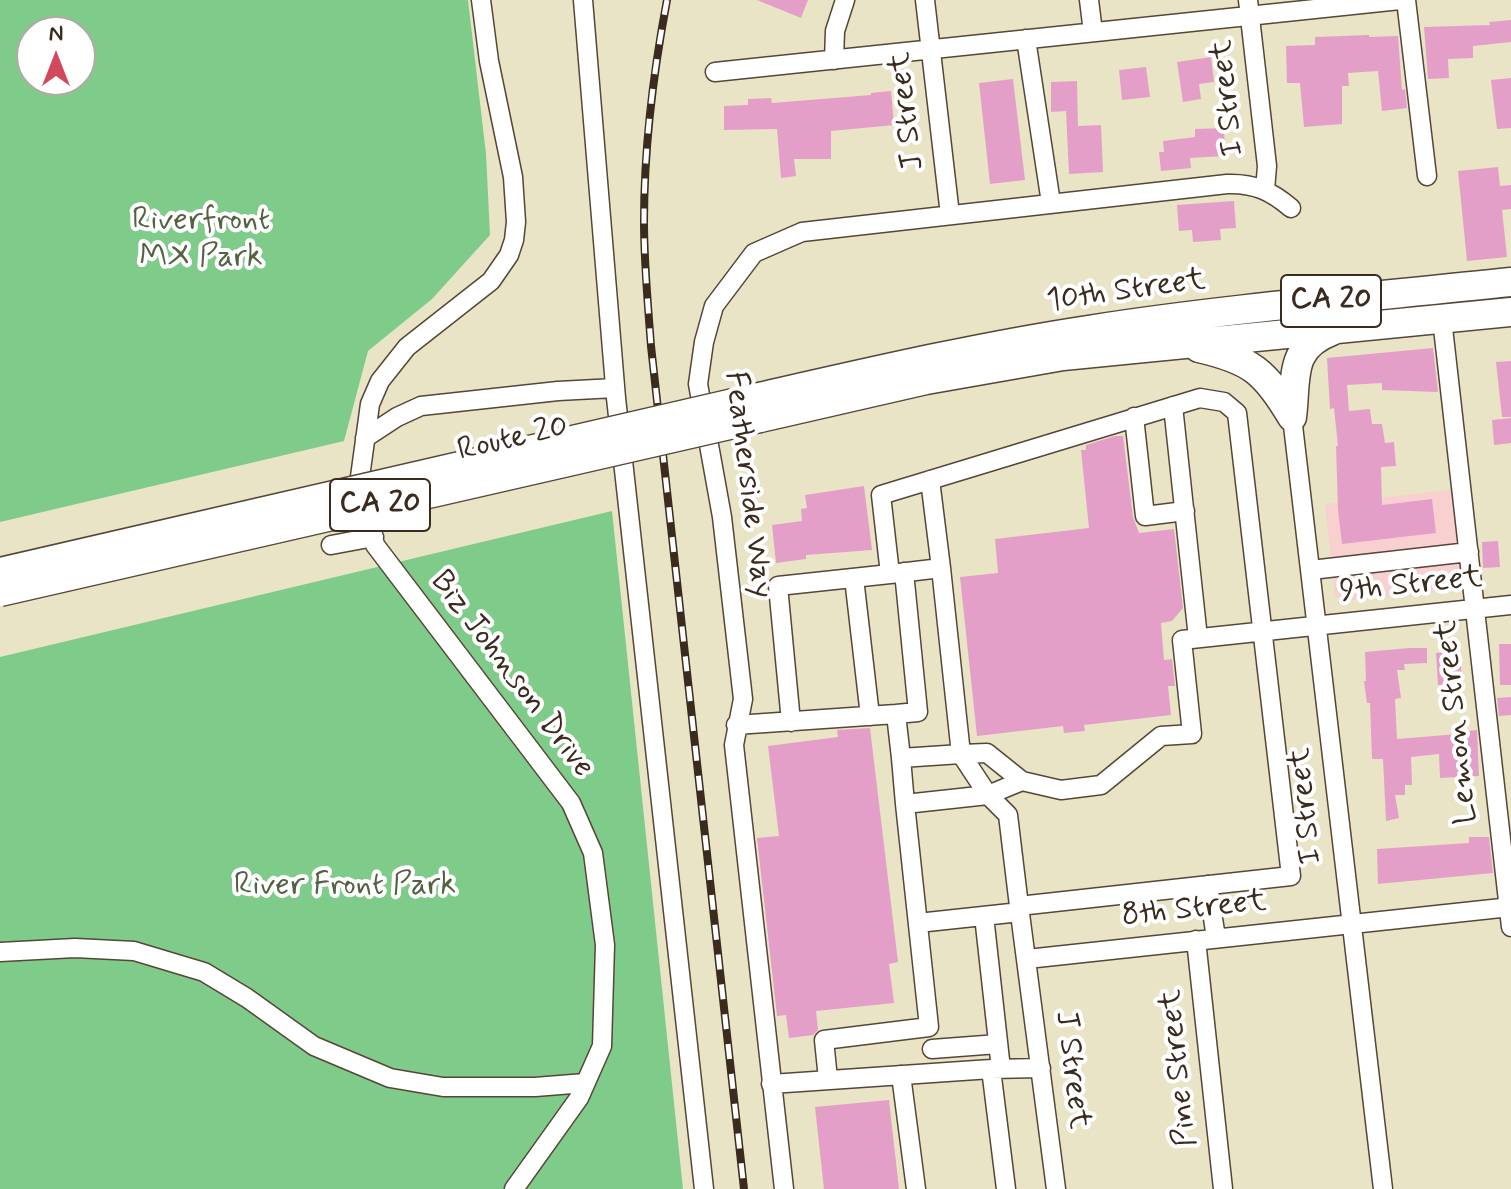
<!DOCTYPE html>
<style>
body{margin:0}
#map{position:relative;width:1511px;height:1189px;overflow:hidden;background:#e9e4c6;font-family:Mynerve,sans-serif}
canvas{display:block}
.north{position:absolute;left:16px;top:16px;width:80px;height:80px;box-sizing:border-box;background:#fff;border:2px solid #b1aaa5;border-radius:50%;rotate:0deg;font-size:22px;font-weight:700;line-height:32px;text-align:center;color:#3b2a1e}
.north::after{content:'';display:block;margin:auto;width:28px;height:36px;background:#d1495b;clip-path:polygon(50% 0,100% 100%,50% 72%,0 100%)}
</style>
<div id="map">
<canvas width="1511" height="1189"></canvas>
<div class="north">N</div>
</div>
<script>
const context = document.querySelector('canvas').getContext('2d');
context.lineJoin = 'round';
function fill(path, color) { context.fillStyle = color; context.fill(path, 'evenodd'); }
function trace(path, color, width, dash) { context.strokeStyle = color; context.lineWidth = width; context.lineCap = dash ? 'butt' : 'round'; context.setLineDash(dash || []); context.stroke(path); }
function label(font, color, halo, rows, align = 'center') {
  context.font = font + ' Mynerve,sans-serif'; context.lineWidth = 8; context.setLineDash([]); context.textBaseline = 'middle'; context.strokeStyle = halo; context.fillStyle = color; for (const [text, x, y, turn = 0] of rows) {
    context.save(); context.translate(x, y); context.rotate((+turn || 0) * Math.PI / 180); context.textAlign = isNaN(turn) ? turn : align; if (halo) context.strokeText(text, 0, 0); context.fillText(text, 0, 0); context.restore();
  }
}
fill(new Path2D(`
 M1455,489l9,100 -117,12 -9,-3 -3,-3 -10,-91z`), '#f7d0cf');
fill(new Path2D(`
 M0,0h468l18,154 4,81 -58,64 -64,52 -24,90 -344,81zM32,32h48v48h-48z
 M612,511l71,678h-683v-532z`), '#7fcb89');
fill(new Path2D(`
 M757,0h51l-7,18z
 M1511,20v22l-38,4v12l-25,1 1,19 -21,1 -4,-52 66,-2 -1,-3z
 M1369,35v2l29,-1 4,54 3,-1 2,19 -25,3 -4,-40 -30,2 1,13h-7v38l-38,3 -4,-44h-13l-1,-37 29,-1v-8z
 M1211,57l3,25 -15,2 2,15 -18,3 -6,-40z
 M1146,67l4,30 -28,3 -3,-30z
 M1511,78v50l-14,1 -6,-49z
 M1013,79l12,101 -35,4 -11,-101z
 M1077,81l1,45 23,-1 2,47 -34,2 -3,-63 -15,1v-30z
 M891,91l3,34 -63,6v28h-37l2,17 -15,2 -4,-49 -53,1v-24l24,-1v-6l23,-1 1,5 99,-8v-2z
 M1224,128l1,28 -35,2 1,10 -30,3 -2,-19h5l-1,-11 32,-4v-8z
 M1498,167l2,19 11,-1v24l-9,1 5,47 -40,4 -9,-90z
 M1234,201l2,27 -16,1 1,11 -28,2 -1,-12 -13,1 -2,-26z
 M1433,348l5,44 -56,-2v-7l-35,2 2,26 21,-2 2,15h10l3,19 9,-1 2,24 -15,1 1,38 50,-6 4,34 -94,11 -4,-34 -2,-64h2l-4,-38 -4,1 -3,-51z
 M1511,361v56h-9l-6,-55z
 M1511,418v25l-17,2 -2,-25z
 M1115,436h8l10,81 6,16 35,-4 9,79 -11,13 -11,2 3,37 8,-1 3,27h-7l3,29 -87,10 1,6 -21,2 -1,-7 -86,10 -17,-159 38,-4 -3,-34 94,-11 -8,-78h5v-5z
 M864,486l8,64 -66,5v4l-30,4 -4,-38 30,-4 -1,-12 6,-1 -2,-13z
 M1498,541l2,26 -17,1 -1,-26z
 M1499,644h12v41h-11z
 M1409,648h18v15l-23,1 1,6h-8l4,28 -6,1 2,40 61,-5v-2l19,-2 2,46 -39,2 -1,-24 -28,3 1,28h-7v10h-10l4,23 -13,3 -3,-62h-11l-2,-56h-3l-3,-22h2l-1,-29z
 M1460,652l2,31 -24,2 -2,-32z
 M1511,697v18l-12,1 -2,-18z
 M870,728l28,234 -9,2 5,39 -78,8 2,19 -5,5 -24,3 -3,-23 -9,1 -20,-178 22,-2 -11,-90 70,-9 -1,-7z
 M1469,837h20l4,36 -115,11 -1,-35 92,-6z
 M889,1100l10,89h-75l-9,-82z`), '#e49fc9');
const minor = new Path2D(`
 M481,0l8,61 24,116 3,45 -2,18 -5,15 -18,26 -84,66 -27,34 -10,23 -10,73 15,68 196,258 22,50 12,92 -3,101 -23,52 -65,91
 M583,0l33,398 88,791
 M925,0l25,215
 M1089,0l4,32
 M1248,0l19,166 -2,24
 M1406,0l21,176
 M1026,39l25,164
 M834,60l1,-29 10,-31
 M715,72l685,-72
 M1442,319l69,608
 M1173,406l25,232
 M1134,417l11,99 40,-5
 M1292,417l91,772
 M365,438l32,-21 24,-11 137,-15 57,-3
 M930,480l11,88
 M331,545l43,-8
 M1311,570l158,-18
 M854,578l16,138
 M896,714l22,-2 -14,-140
 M791,722l-13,-136 112,-12
 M736,725l160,-11 5,44 60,-4 -20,-186 -51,6 -9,-79 319,-97 24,4 13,11 54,463 -272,30 -11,-91 -20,-20 -83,9 -4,-46
 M987,753l35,28 -34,14 -27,-41z
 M1022,781l39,9 40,-5 60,-49 31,-2 -10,-94 329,-35
 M1208,885l8,53
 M1019,906l37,283
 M984,916l17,153
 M918,923l102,-11
 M1196,940l27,249
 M0,952l75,-4 59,3 70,21 43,26 67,48 76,32 53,9h92l50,-4
 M1027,959l484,-52
 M932,1049l66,-5
 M991,1069l15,120
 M901,1075l15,114
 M828,1079l-4,-39 105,-13 -24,-223
 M771,1084l220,-15 50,-1
 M784,1189l-50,-444 9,-46 -21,-182 -24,-133 6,-42 10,-36 40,-53 48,-21 425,-48c27,-1 44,7 64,24`);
const highway = new Path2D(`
 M1199,348c52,12 66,23 93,69
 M755,398c110,-25 221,-51 333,-68 140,-22 282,-33 423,-48
 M1292,417c5,-40 -4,-69 40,-86
 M760,418l166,-38 137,-24 448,-44`);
trace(minor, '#554637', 21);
trace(highway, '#554637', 31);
trace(minor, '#fff', 18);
trace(highway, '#fff', 28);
const rail = new Path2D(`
 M667,0c-14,74 -23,147 -23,222 0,41 4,83 7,124l93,843`);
trace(rail, '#3b2a1e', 8);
trace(rail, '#fff', 5, [15]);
const highwayBridge = new Path2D(`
 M0,572l755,-174
 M0,592l760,-174`);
trace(highwayBridge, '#554637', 31, []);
trace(highwayBridge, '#fff', 28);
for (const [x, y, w] of [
 [1331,301,100],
 [380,505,100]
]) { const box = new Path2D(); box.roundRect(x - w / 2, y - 26, w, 52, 6); context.fillStyle = '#fff'; context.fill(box); trace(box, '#3b2a1e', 2); }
label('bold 30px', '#3b2a1e', null, [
 ["CA 20",1331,301],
 ["CA 20",380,505]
]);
label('32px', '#3b2a1e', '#fff', [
 ["I Street",1229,98,-96],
 ["J Street",908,111,-97],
 ["10th Street",1126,292,-8],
 ["Route 20",513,440,-13],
 ["Featherside Way",747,485,83],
 ["9th Street",1411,586,-6],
 ["Biz Johnson Drive",511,675,53],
 ["Lemon Street",1458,722,-96],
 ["I Street",1307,806,-96],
 ["8th Street",1194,910,-6],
 ["Pine Street",1180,1068,-96],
 ["J Street",1071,1070,83]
]);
label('32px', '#536243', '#fff', [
 ["Riverfront",201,221],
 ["MX Park",201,258],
 ["River Front Park",345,886]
]);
</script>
